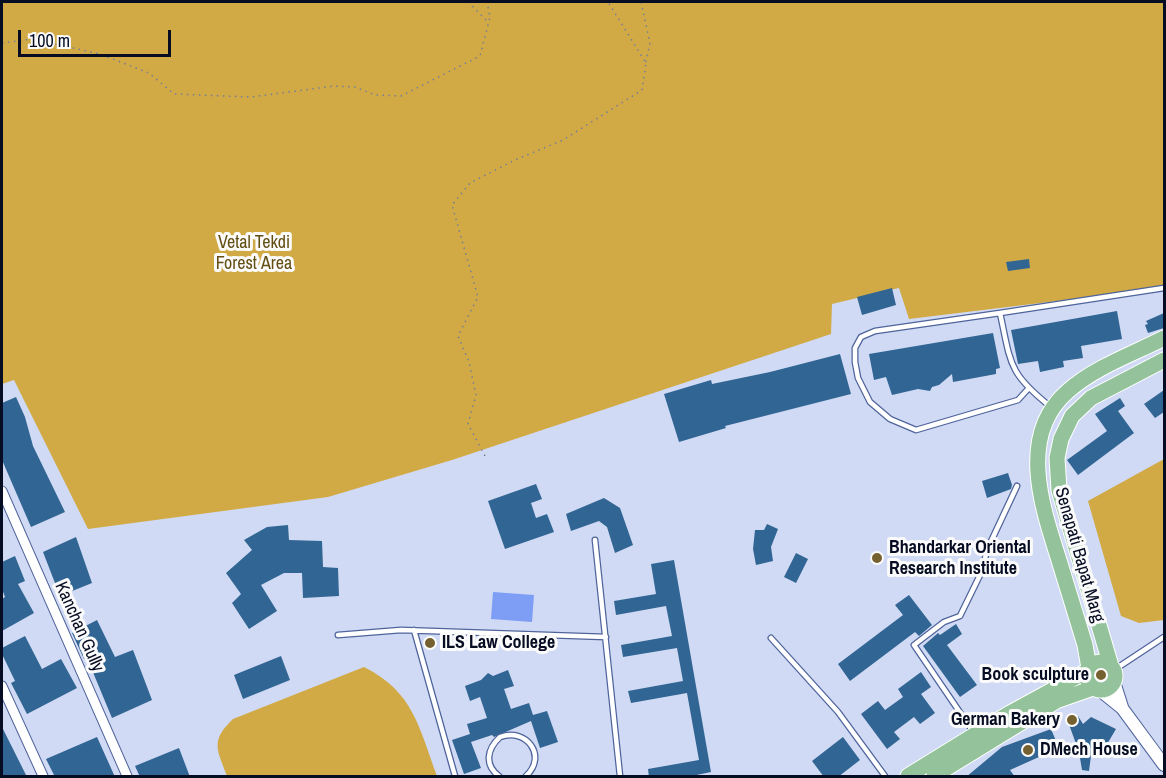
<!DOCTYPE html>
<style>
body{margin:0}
#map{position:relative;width:1166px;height:778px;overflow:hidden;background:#d0daf4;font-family:"Archivo Narrow",sans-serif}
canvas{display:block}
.frame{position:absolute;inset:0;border:3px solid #060c22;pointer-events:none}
.scale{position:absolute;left:18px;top:30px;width:153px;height:27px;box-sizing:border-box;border:3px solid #060c22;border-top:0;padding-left:8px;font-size:18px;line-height:21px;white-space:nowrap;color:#060c22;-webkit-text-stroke:4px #fbfbfb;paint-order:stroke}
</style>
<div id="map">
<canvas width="1166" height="778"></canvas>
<div class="frame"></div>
<div class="scale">100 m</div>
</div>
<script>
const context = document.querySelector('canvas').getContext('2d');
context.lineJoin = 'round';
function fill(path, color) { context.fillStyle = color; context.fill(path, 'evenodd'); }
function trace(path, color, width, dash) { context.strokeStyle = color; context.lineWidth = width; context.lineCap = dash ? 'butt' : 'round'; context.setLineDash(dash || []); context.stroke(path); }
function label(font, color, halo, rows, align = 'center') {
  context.font = font + ' "Archivo Narrow",sans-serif'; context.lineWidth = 6; context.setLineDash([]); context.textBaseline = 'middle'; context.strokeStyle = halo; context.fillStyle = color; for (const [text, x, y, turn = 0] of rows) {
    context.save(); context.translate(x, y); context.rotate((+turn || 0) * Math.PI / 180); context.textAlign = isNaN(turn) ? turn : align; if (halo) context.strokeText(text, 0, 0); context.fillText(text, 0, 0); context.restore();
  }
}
fill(new Path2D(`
 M2,2h1162v286l-255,31 -10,-31 -67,16 -1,30 -379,126 -124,37 -240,32 -74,-149 -12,4z
 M1164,459v161l-25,3 -18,-7 -33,-115z
 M364,667c50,25 55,61 73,109h-210c-10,-27 -17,-35 6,-57z`), '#d2aa45');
fill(new Path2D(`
 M493,592l41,3 -2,27 -41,-3z`), '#7d9ef4');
fill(new Path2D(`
 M1029,259l1,9 -22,3 -2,-9z
 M892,288l4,17 -34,10 -5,-18z
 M1117,311l5,28 -41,7 2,12 -20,3 1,6 -24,5 -2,-11 -20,3 -7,-34z
 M1164,313v15l-16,5 -3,-8 3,-1 -2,-3z
 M993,333l7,35 -4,1v5l-43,8 -1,-8 -13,11 -7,2 -2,4 -12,-2 -26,6 -6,-18 -12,3 -5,-26z
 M840,354l11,40 -126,32 1,2 -47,14 -15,-48 47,-14 1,4 58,-12z
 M1164,390v22l-9,6 -11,-14z
 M16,397l9,20 8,29 32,66 -34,15 -29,-67v-57z
 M1120,398l5,8 -7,5 16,22 -56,42 -11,-15 40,-29 -12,-17z
 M1008,473l4,12 -1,4 -24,9 -5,-17z
 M536,484l6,15 -11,4 5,15 11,-4 7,18 -49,17 -17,-48z
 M604,498l16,10 13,37 -18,8 -8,-26 -8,-6 -28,10 -5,-17z
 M767,524l11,5 -7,18 2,14 -17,4 -3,-16 2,-19h9z
 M288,525l1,15 33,1 1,26 15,1 1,28 -36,2 -1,-25h-18l-23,12 16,26 -28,18 -17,-26 9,-9 -15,-21 26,-23 -8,-10 23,-13z
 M76,537l16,46 -32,13 -17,-44z
 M796,553l12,6 -12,24 -12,-6z
 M15,556l10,25 -7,3 16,29 -32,18v-32l3,-2 -3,-8v-27z
 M674,560l37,212 -24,5h-38l-1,-8 51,-9 -12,-67 -56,10 -3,-12 55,-10 -6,-33 -54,9 -2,-12 51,-9 -6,-30 -50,9 -2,-14 42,-7 -5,-30z
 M909,595l23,30 -13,11 -4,-4 -65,49 -12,-17 65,-49 -8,-10z
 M97,620l18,37 18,-7 19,50 -40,18 -25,-60 -3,1 -12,-26z
 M956,624l6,10 -15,11 30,40 -17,12 -37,-51 15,-13 2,2z
 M25,636l17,33 19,-10 16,29 -50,26 -16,-31 4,-2 -13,-27v-6z
 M281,656l9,24 -47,19 -9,-24z
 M508,670l6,16 -10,3 7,20 18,-6 4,12 14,-4 11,31 -18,6 -9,-27 -37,16 -2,-2 -21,7 10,26 -17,6 -12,-34 18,-6 -3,-10 20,-6 -7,-21 -10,4 -5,-15 16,-6 7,-7 5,3z
 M921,672l10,15 -10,7 14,19 -15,11 -6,-7 -20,15 6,7 -13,10 -26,-35 17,-13 7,9 18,-13 -5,-8z
 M1078,716l5,8 8,-7 25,12 -13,22 -11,-3 -3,23 -7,-1 -3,-18 -12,-33z
 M2,727l25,50h-25z
 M1051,729l8,19 -49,22 5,7h-49l36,-30z
 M97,737l18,40h-60l-9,-18z
 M843,737l17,23 -22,17h-14l-12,-16z
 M179,748l11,29h-50l-5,-11z`), '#316593');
const service = new Path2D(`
 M1000,313l-125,18 -14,6 -6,11v14l3,16 12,24 20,17 26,11 102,-30 10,-11
 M1051,407c-43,-34 -40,-43 -51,-94l164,-25
 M595,540l25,236
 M414,630l41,146
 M338,635l63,-5 205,7
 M771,638l67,74 47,64
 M1114,670l50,-33
 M974,733l-60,-88 30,-23 16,-6 22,-45 5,-21 30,-64
 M499,776c-15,-11 -12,-27 1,-39 26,-10 48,19 26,39`);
const minor = new Path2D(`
 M2,491l125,285
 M2,686l41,90`);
const tertiary = new Path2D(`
 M1114,682l8,25
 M1101,691l21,17 42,57`);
const primary = new Path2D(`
 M1087 676a14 14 0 1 1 28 0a14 14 0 1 1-28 0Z
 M1111,666l-52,-176 -2,-32 4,-19 11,-23 19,-18 73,-38
 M1089,668l-4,-23c-9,-29 -18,-58 -27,-88 -17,-53 -40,-123 10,-166 27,-24 65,-37 96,-53
 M908,776l102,-63 77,-42
 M934,776l122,-75 37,-13`);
trace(service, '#4f649b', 7);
trace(minor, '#4f649b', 11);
trace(tertiary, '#4f649b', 14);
trace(primary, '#fff', 17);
trace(new Path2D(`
 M468,2l20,20
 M641,2l9,41 -4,19
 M2,43l30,-4 68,15 49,19 25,21 77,3 83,-11 21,1 20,8 26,1 79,-40 10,-39 -3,-15
 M485,456l-17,-32 8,-29 -7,-33 -11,-26 20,-39 -26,-92 18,-22 45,-23 48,-20 79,-50 4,-27 -38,-61`), '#767e96', 1.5, [1.5, 4.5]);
trace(service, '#fff', 4.5);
trace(minor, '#fff', 9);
trace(tertiary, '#fff', 12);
trace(primary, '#94c39b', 15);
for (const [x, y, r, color] of [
 [877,558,6,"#756130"],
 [430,643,6,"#756130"],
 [1101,675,6,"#756130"],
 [1072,720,6,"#756130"],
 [1028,750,6,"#756130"]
]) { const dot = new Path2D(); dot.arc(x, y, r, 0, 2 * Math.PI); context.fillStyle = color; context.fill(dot); trace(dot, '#fbfbfb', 2); }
label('18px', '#634e14', '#fbfbfb', [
 ["Vetal Tekdi",254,243],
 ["Forest Area",254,264]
]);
label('bold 18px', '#060c22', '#fbfbfb', [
 ["Bhandarkar Oriental",889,548],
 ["Research Institute",889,569],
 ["ILS Law College",442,643],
 ["Book sculpture",1089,675,"right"],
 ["German Bakery",1060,720,"right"],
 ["DMech House",1040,750]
], 'left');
label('18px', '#060c22', '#fbfbfb', [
 ["Senapati Bapat Marg",1079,555,74],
 ["Kanchan Gully",79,627,66]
]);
</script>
